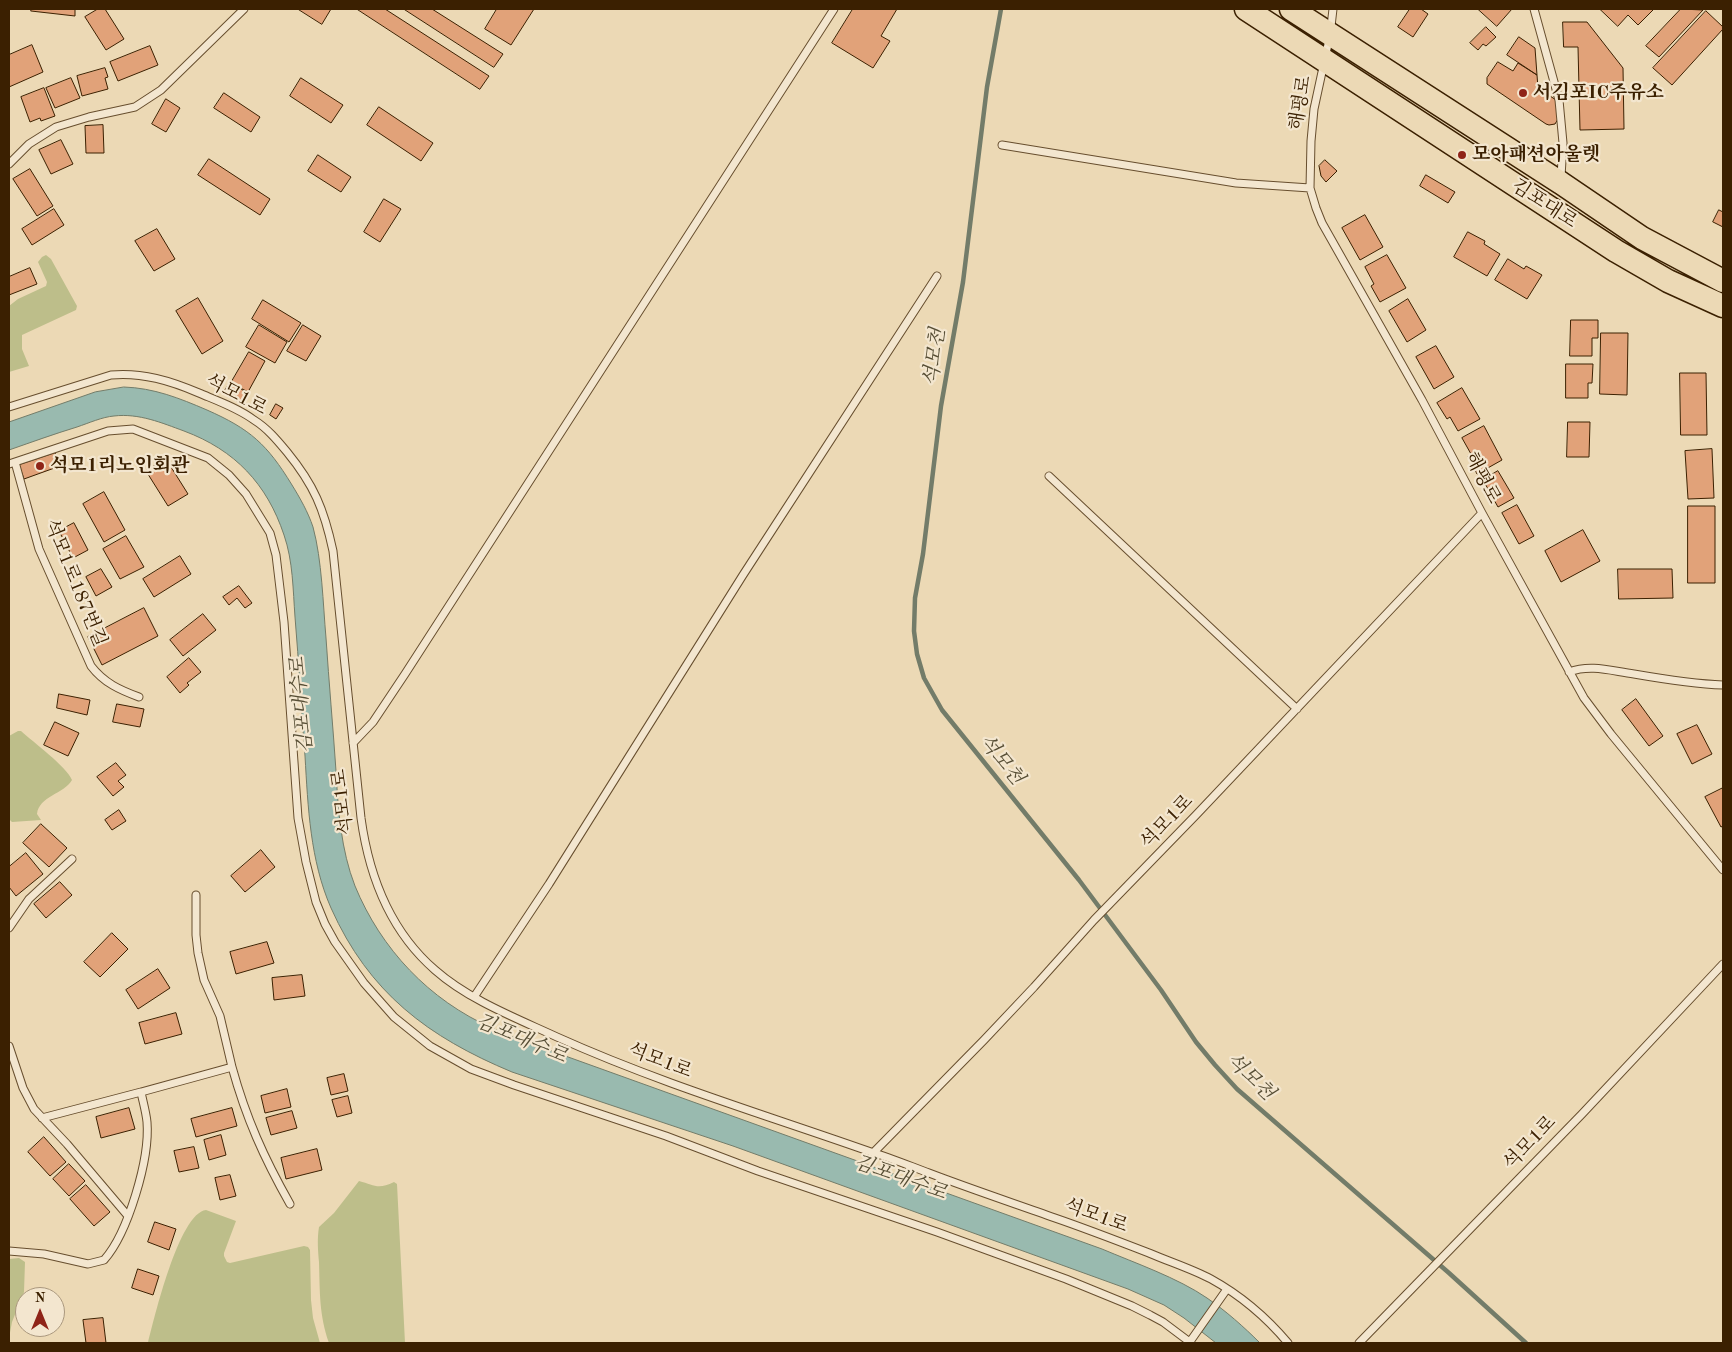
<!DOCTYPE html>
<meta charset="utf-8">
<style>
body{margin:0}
#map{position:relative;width:1732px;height:1352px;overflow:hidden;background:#ecd9b5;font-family:"Old Standard TT",serif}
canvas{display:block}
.frame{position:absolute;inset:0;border:10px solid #3b2001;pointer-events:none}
.north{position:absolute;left:15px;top:1287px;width:50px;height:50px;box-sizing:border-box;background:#f3e6cf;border:1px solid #a9977d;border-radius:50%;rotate:0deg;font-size:14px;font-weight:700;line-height:20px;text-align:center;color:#3b2001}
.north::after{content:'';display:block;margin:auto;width:18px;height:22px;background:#8f2418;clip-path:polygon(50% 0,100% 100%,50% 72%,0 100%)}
</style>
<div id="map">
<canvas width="1732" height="1352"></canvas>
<div class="frame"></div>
<div class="north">N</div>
</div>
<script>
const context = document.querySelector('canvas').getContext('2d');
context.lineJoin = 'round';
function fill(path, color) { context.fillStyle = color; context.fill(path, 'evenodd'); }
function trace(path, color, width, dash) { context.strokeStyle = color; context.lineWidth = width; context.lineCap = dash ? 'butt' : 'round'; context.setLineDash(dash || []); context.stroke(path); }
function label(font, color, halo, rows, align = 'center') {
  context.font = font + ' "Old Standard TT","Noto Serif KR",serif'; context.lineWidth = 4.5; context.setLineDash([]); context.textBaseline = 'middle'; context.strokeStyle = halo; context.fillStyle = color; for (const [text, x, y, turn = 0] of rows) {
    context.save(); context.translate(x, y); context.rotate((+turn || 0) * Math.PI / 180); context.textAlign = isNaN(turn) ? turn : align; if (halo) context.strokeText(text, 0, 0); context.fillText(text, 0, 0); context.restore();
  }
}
fill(new Path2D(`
 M46,255l5,4 26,47 -1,4 -54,25v14l7,17 -20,6v-66l9,-7 28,-13 1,-4 -9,-20 4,-5z
 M18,731h3c12,11 45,35 51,49 -8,14 -33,16 -35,34l4,6 -29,2 -3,-3v-83z
 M359,1181c15,4 19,9 35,1l3,2 8,159h-76c-10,-29 -9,-50 -10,-81 -1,-11 -2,-23 0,-35l15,-14z
 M206,1210l30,11 -12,32v3l3,6 3,1 74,-17 4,1 2,3 1,50 2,18 7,25h-172c6,-24 31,-130 58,-133z
 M19,1258l6,4 -1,30 -12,30 -3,16v-79z`), '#bdbe8a');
const water = new Path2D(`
 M124,387c30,1 55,11 83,23 43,19 60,34 85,75 8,13 16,27 21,42 9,33 10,77 13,111 3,45 7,89 10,133 2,39 5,79 19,115 26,63 74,114 137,142 13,6 26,11 40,16l570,205c33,14 76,29 105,49 19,13 37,29 53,45h-44l-32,-25 -20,-13 -36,-16 -395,-143 -221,-74c-84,-35 -143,-79 -181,-164 -21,-48 -23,-101 -26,-152 -4,-46 -6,-93 -10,-139 -2,-27 -2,-56 -11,-82 -17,-51 -49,-85 -100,-104 -22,-8 -45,-18 -70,-15 -12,1 -25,7 -37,11 -23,7 -45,15 -68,23v-28l86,-30z`);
fill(water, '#99baaf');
trace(water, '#737c69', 1);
trace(new Path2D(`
 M1001,9l-14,78 -24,195 -22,124 -18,148 -8,44 -1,33 3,23 7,24 18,32 137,170 82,110 35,52 19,23 22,24 212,184 77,70`), '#737c69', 4.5);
const building = new Path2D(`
 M32,9h43v7l-44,-5z
 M98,9h7l19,30 -18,11 -21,-33z
 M298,9h33l-9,15z
 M357,9h28l104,67 -9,13z
 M404,9h28l71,45 -9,13z
 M497,9h37l-23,36 -26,-16z
 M853,9h44l-16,27 9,5 -17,27 -41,-25z
 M1410,9h11l7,5 -15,23 -15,-10z
 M1478,9h34l-15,17z
 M1600,9h54l-16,16 -10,-10 -10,11z
 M1681,9l22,1 -44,47 -13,-11z
 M1706,11l17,16v2l-51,56 -19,-17z
 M1563,22h24l36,46 1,61 -44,1 -2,-83h-14z
 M1486,27l10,10 -10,9 -3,-2 -5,6 -8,-7z
 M1519,37l16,11 2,27 -30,-20z
 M32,45l11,27 -34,15v-32z
 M150,46l8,19 -40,16 -8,-19z
 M1498,62l15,9 5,-8 19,12 1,13 18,12 2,19 -3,5 -6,1 -3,-1 -59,-40v-6z
 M105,68l3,9 -3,1 3,11 -26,7 -5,-20z
 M71,78l9,20 -25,10 -9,-20z
 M301,78l42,27 -12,18 -41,-27z
 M44,88l11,28 -14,5 -1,-3 -10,4 -9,-25z
 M224,93l36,24 -9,15 -37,-24z
 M166,99l14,9 -14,24 -14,-8z
 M379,107l54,36 -12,18 -54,-36z
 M103,125l1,28h-18l-1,-27z
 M61,140l12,24 -22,10 -12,-24z
 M318,155l33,22 -10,15 -33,-21z
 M209,159l61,40 -10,16 -62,-40z
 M1325,160l12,11 -11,11 -5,-6 -2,-10z
 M30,169l23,37 -16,10 -24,-37z
 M1426,175l29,17 -7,11 -28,-17z
 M384,199l17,10 -21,33 -16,-10z
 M54,209l10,16 -32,20 -10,-16z
 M1719,210l4,2v15l-10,-5z
 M1365,215l18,32 -23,13 -18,-32z
 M157,229l18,30 -21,12 -19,-30z
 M1468,232l17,9 -1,3 16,10 -13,22 -33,-19z
 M1387,255l19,33 -26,14 -9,-16 3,-2 -9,-17z
 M1508,259l16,10 2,-3 16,9 -15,24 -32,-19z
 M30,268l7,16 -28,11v-18z
 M198,298l25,43 -21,13 -26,-43z
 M1408,299l18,31 -19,12 -18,-31z
 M263,300l38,23 -12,19 -37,-23z
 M1571,320h27v18h-6v18h-22z
 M259,325l28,17 -12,21 -29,-16z
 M303,325l18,11 -15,25 -19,-10z
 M1601,333h27l-1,62 -27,-1z
 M1436,346l18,31 -20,12 -18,-32z
 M249,352l16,9 -17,31 -17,-9z
 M1566,364h27l-1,19h-4v15h-22z
 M1680,373h26l1,62h-26z
 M230,383l18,10 -6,11 -19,-11z
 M1462,388l18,31 -22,12 -8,-14 -3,2 -10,-16z
 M276,404l7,4 -7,11 -6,-4z
 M1568,422h22l-1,35h-22z
 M1484,426l18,34 -25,14 -9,-18 3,-2 -9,-16z
 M1712,449l2,49 -26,1 -3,-48z
 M55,453l5,13 -36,13 -5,-14z
 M166,459l22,35 -20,12 -22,-35z
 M1498,471l16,27 -16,9 -15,-27z
 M104,492l21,38 -21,12 -21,-38z
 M1517,505l17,31 -15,8 -17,-31z
 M1688,506h27v77h-27z
 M74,523l14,27 -15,8 -14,-27z
 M1583,530l17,31 -39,21 -16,-31z
 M126,536l18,31 -24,12 -17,-30z
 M180,556l11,18 -37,23 -11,-18z
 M101,569l11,18 -16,9 -10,-19z
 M1618,569h54l1,29 -54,1z
 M239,586l13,17 -7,5 -8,-10 -8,7 -6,-8z
 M144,608l14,28 -56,29 -14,-28z
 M203,614l13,16 -33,26 -13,-16z
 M189,658l12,14 -14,11 2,2 -9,8 -13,-16z
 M59,694l31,6 -3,15 -30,-7z
 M1636,699l27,37 -14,10 -27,-36z
 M117,704l27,5 -4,18 -27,-5z
 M55,722l24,11 -11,23 -24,-11z
 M1697,725l15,29 -20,10 -15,-30z
 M116,763l10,12 -8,6 6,6 -11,9 -16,-19z
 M1723,788v38l-2,1 -16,-30z
 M119,810l7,11 -14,9 -7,-10z
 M41,824l26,24 -18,19 -26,-24z
 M261,850l14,17 -30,25 -14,-16z
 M26,853l17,21 -27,22 -7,-9v-20z
 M60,882l12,13 -26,23 -12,-14z
 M112,933l16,16 -28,28 -16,-15z
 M267,942l7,21 -38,11 -6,-22z
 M158,969l12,19 -32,21 -12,-19z
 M302,975l3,21 -31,4 -2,-22z
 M176,1013l6,21 -37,10 -6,-21z
 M344,1074l4,17 -17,4 -4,-17z
 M287,1089l4,18 -26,6 -4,-17z
 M348,1096l4,17 -15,4 -5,-17z
 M129,1108l6,21 -34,9 -5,-21z
 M232,1108l5,18 -41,11 -5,-18z
 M292,1111l5,17 -26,7 -5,-17z
 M221,1135l5,20 -17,5 -5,-20z
 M44,1137l22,25 -16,14 -22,-24z
 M194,1147l5,21 -20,4 -5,-21z
 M317,1149l5,21 -36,9 -5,-21z
 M69,1164l16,17 -16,15 -16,-17z
 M230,1175l6,21 -16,4 -5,-22z
 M86,1185l24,27 -16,14 -24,-27z
 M155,1222l21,7 -7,21 -21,-8z
 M138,1269l21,7 -6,19 -21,-7z
 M103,1318l3,25h-20l-3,-23z`);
fill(building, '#e1a279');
trace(building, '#3b2001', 1);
const lane = new Path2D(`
 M1333,9l-3,26 -16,74 -3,32 -1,47 6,20 6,15 100,177 60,113 102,185 27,36 112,136
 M1534,9l25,91 4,43 -2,34
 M1002,145l234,38 74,5
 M9,164l20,-20 27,-17 33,-10 46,-10 26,-17 83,-81
 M9,407l102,-32c31,-3 60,6 88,18 19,8 39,15 55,27 13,8 23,20 33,32 27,33 37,57 46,99l28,267c8,58 29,113 74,152 34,30 81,48 122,67 102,46 209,78 314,115 20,6 39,14 58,21 42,16 84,30 126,45 32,11 63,23 94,35 21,9 43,16 62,26 29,16 56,39 77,64
 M15,462l93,-31 25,-2 75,29 21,17 17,19 24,39 6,22 8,67 14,196 8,44 10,40 9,22 10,18 29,41 30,34 36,29 41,23 43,16 152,51 92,35 179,61 129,47 66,27 18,9 13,7 28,21
 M9,464l6,-2 24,87 52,117c13,17 29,24 48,31
 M1049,476l248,233
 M1569,672c22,-8 42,-1 65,2 29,5 59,10 89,11
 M353,743l20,-21 32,-48 429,-665
 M9,928l20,-29 43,-40
 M474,997l75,-113 194,-309 194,-299
 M9,1046l14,42 11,21 33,35 61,72
 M232,1067c14,51 32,91 58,137
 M42,1118l99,-26
 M874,1152l110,-112 50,-53 60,-67 102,-105 286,-302
 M9,1251l35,3 44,10 16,-4c24,-27 46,-101 43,-138 -1,-10 -4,-20 -6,-30l91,-25 -12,-51 -16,-36 -6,-27 -2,-18v-40
 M1189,1343l38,-54
 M1359,1343l223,-229 141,-150`);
const primary = new Path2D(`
 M1246,9l370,242 52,30 55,25
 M1291,9l270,174 81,55 81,43`);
trace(lane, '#674e2e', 9);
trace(primary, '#3b2001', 25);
trace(lane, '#f3e6cf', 7);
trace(primary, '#ecd9b5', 22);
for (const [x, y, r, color] of [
 [1523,93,5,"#8f2418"],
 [1462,155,5,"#8f2418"],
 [40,466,5,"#8f2418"]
]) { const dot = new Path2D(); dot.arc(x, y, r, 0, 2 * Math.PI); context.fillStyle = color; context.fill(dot); trace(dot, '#f3e6cf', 2); }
label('bold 19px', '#3b2001', '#f3e6cf', [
 ["서김포IC주유소",1533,93],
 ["모아패션아울렛",1472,155],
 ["석모1리노인회관",50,466]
], 'left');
label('19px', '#3b2001', '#f3e6cf', [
 ["해평로",1301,103,-81],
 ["김포대로",1544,204,33],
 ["석모1로",236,395,28],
 ["해평로",1482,478,62],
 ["석모1로187번길",75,583,68],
 ["석모1로",343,802,-97],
 ["석모1로",1167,822,-46],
 ["석모1로",660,1061,21],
 ["석모1로",1530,1143,-46],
 ["석모1로",1096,1216,20]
]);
label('italic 20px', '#574e35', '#f3e6cf', [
 ["석모천",935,357,-82],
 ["김포대수로",302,705,-95],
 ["석모천",1001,760,51],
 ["김포대수로",521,1039,23],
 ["석모천",1250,1077,44],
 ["김포대수로",900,1178,20]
]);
</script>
